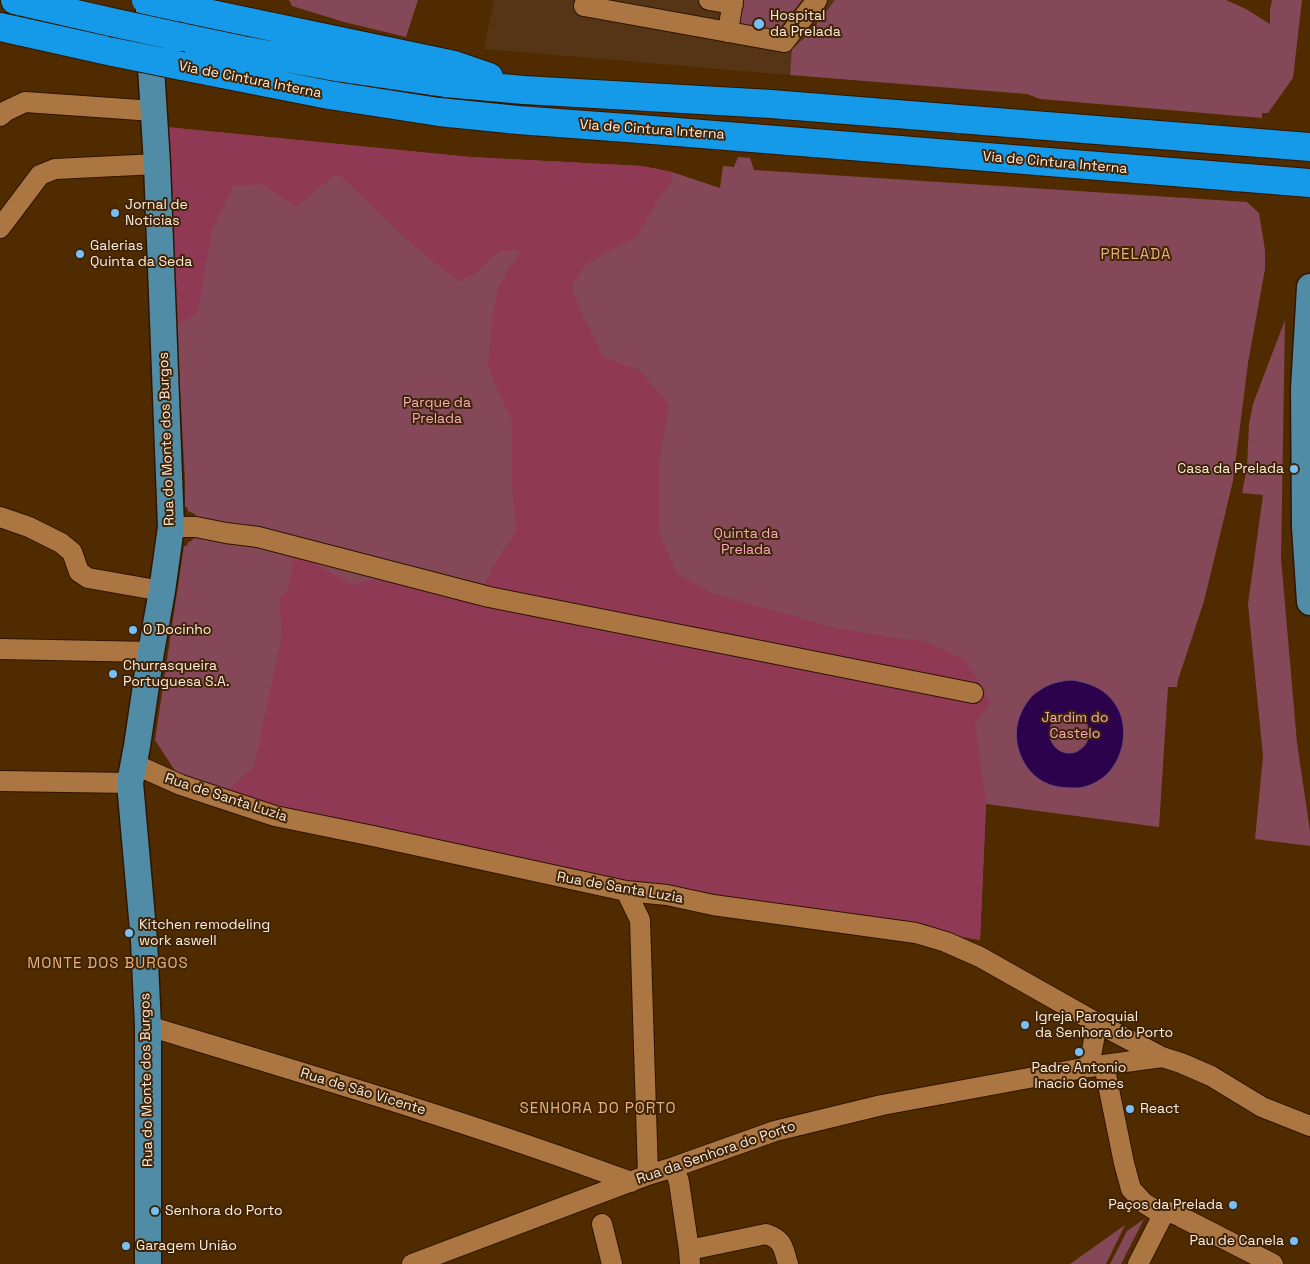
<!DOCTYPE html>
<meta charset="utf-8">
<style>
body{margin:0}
canvas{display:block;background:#502b00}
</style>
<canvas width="1310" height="1264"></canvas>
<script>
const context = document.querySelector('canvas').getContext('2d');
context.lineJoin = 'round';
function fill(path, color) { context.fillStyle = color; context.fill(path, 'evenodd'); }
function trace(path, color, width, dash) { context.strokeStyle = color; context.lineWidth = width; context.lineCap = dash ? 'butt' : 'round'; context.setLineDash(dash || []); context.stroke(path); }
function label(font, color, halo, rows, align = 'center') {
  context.font = font + ' "Space Grotesk",sans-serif'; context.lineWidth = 4; context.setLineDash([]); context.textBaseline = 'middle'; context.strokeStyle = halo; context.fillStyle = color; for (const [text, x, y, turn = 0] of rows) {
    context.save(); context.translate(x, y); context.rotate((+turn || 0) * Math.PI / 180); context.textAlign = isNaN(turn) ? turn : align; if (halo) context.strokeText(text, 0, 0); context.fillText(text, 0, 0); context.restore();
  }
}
fill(new Path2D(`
 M494,0h535l-2,94 -237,-19 -306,-26z`), '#553516');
fill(new Path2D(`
 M289,0h129l-12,37 -62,-15 -52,-16z
 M744,0h58l-24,30 -9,2 -30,-6z
 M835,0h391l20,9 24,15v-14l2,-10h30l-9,78 -25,35h-6v5l-222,-19 -13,-5 -237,-19 2,-26 16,-14z
 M166,127l304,30 172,9 30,6 48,16 3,-22 11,1 4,-10 12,1 4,12 493,32 12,11 6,37v19l-17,94 -15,118 -29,120 -26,79 -1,7h-9l-9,140 -173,-23 -6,136 -797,-157 -28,-43 29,-194h3l1,-4 3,-1 4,-4 2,-17 -2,-6 -7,-3 -1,-4h-2v-26z
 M1285,320l-4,238 16,185 13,88v15l-55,-7 8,-83 -15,-152 15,-109 -21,-2 5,-26 2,-43 4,-20z
 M1144,1219l-23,45h-11l17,-33z
 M1125,1225l-19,39h-36z`), '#844858');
fill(new Path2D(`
 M166,127l304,30 172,9 30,6v10l-16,20 -19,35 -52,27 -13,23 11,30 21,40 35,13 30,34 -10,58v71l18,40 34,20 124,35 60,10 29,3 41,19 26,43 -16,20 11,81 -6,136 -144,-25 -195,-30 -419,-90 32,-28 28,-133 -3,-37 8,-5 5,-22v-22l28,19 33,18 35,-10 92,17 14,-27 22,-34 -4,-48v-61l-24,-55 4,-47 6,-33 22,-36h-20l-27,24 -15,6 -43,-34 -78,-74 -41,34 -33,-23 -29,2 -22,44 -15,84 -21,11z`), '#903955');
const water = new Path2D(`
 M1072,680c12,2 23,5 32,12 24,18 25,52 9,75 -7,11 -22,20 -35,21 -11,0 -20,0 -30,-4 -27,-11 -39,-46 -27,-71 4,-9 10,-18 19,-23 10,-7 20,-9 32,-10zM1068,713c13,1 25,12 20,26 -2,6 -6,9 -10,12 -26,12 -44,-31 -10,-38z`);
fill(water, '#2b024b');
trace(water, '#6a4876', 1);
const minor = new Path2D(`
 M586,0l-2,6 200,36 33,-42
 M709,0l24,4
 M728,32l5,-32
 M0,116l6,-5 19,-9 129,9
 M0,228l40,-53 15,-6 102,-5
 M0,517l29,10 32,16 11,9 7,20 9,6 74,13
 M171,527h25l30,6 32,4 231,60 484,96
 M0,649l151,3
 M134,764l47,21 94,31 98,20 253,55 41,4 46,10 203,28 30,9 34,15 117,66 65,34 19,6 30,13 51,31 48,19
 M0,781l130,2
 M626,891l14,29 8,255
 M148,1026c162,49 324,97 483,156
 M1104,1065l20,98 7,26 13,14 19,12
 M1089,1067l8,-44
 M674,1167l5,15 10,68 1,14
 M602,1224l10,40
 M689,1250l77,-16c18,6 17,14 22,30
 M412,1264l236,-89 26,-8 101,-36 107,-26 207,-38 73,-10
 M1138,1264l25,-49 7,-3 11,5 92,47`);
const major = new Path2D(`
 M1310,287l-6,102 1,138 5,75
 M148,1264v-238l-4,-85 -14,-158 7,-37 14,-94 11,-61 9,-64 -14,-363 -8,-129v-35`);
const highway = new Path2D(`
 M15,0l96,22
 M178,7l276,58 35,12
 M0,27l113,25
 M180,37l62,13 94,17 109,16 79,7 247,14 539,43
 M182,66l147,29 110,17 79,8 122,9 670,54`);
trace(minor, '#2f1500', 22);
trace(major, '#2f1500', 29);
trace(highway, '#2f1500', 30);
trace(minor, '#ac7643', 20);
trace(major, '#518ca6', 26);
trace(highway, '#149ae8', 28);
const highwayBridge = new Path2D(`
 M146,0l32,7
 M111,22l69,15
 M113,52l69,14`);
trace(highwayBridge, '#2f1500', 30, []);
trace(highwayBridge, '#149ae8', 28);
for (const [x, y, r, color] of [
 [759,24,6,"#77bff7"],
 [115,213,5,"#77bff7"],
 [80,254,5,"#77bff7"],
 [1294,469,5,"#77bff7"],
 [133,630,5,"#77bff7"],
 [113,674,5,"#77bff7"],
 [129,933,5,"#77bff7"],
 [1025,1025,5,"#77bff7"],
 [1079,1052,5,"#77bff7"],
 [1130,1109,5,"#77bff7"],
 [1233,1205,5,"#77bff7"],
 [155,1211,5,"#77bff7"],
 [1294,1241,5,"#77bff7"],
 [126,1246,5,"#77bff7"]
]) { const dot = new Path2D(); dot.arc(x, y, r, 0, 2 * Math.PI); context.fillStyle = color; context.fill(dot); trace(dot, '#3f2407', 2); }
label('14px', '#feebdc', '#3f2407', [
 ["Hospital",770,16],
 ["da Prelada",770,32],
 ["Jornal de",125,205],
 ["Noticias",125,221],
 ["Galerias",90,246],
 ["Quinta da Seda",90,262],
 ["Casa da Prelada",1284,469,"right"],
 ["O Docinho",143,630],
 ["Churrasqueira",123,666],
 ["Portuguesa S.A.",123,682],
 ["Kitchen remodeling",139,925],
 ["work aswell",139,941],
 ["Igreja Paroquial",1035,1017],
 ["da Senhora do Porto",1035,1033],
 ["Padre Antonio",1079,1068,"center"],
 ["Inacio Gomes",1079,1084,"center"],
 ["React",1140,1109],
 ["Paços da Prelada",1223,1205,"right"],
 ["Senhora do Porto",165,1211],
 ["Pau de Canela",1284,1241,"right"],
 ["Garagem União",136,1246]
], 'left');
label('14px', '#feebdc', '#3f2407', [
 ["Via de Cintura Interna",250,80,11],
 ["Via de Cintura Interna",652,130,4],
 ["Via de Cintura Interna",1055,163,5],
 ["Rua do Monte dos Burgos",167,439,-92],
 ["Rua de Santa Luzia",226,798,18],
 ["Rua de Santa Luzia",620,888,10],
 ["Rua do Monte dos Burgos",147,1080,-91],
 ["Rua de São Vicente",363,1092,17],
 ["Rua da Senhora do Porto",716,1153,-19]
]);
label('14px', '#f5aabd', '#3f2407', [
 ["Parque da",437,403],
 ["Prelada",437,419],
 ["Quinta da",746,534],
 ["Prelada",746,550],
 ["Jardim do",1075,718],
 ["Castelo",1075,734]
]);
context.letterSpacing = '1px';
label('15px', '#eab07c', '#3f2407', [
 ["PRELADA",1136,255],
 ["MONTE DOS BURGOS",108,964],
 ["SENHORA DO PORTO",598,1109]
]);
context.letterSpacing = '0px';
</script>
